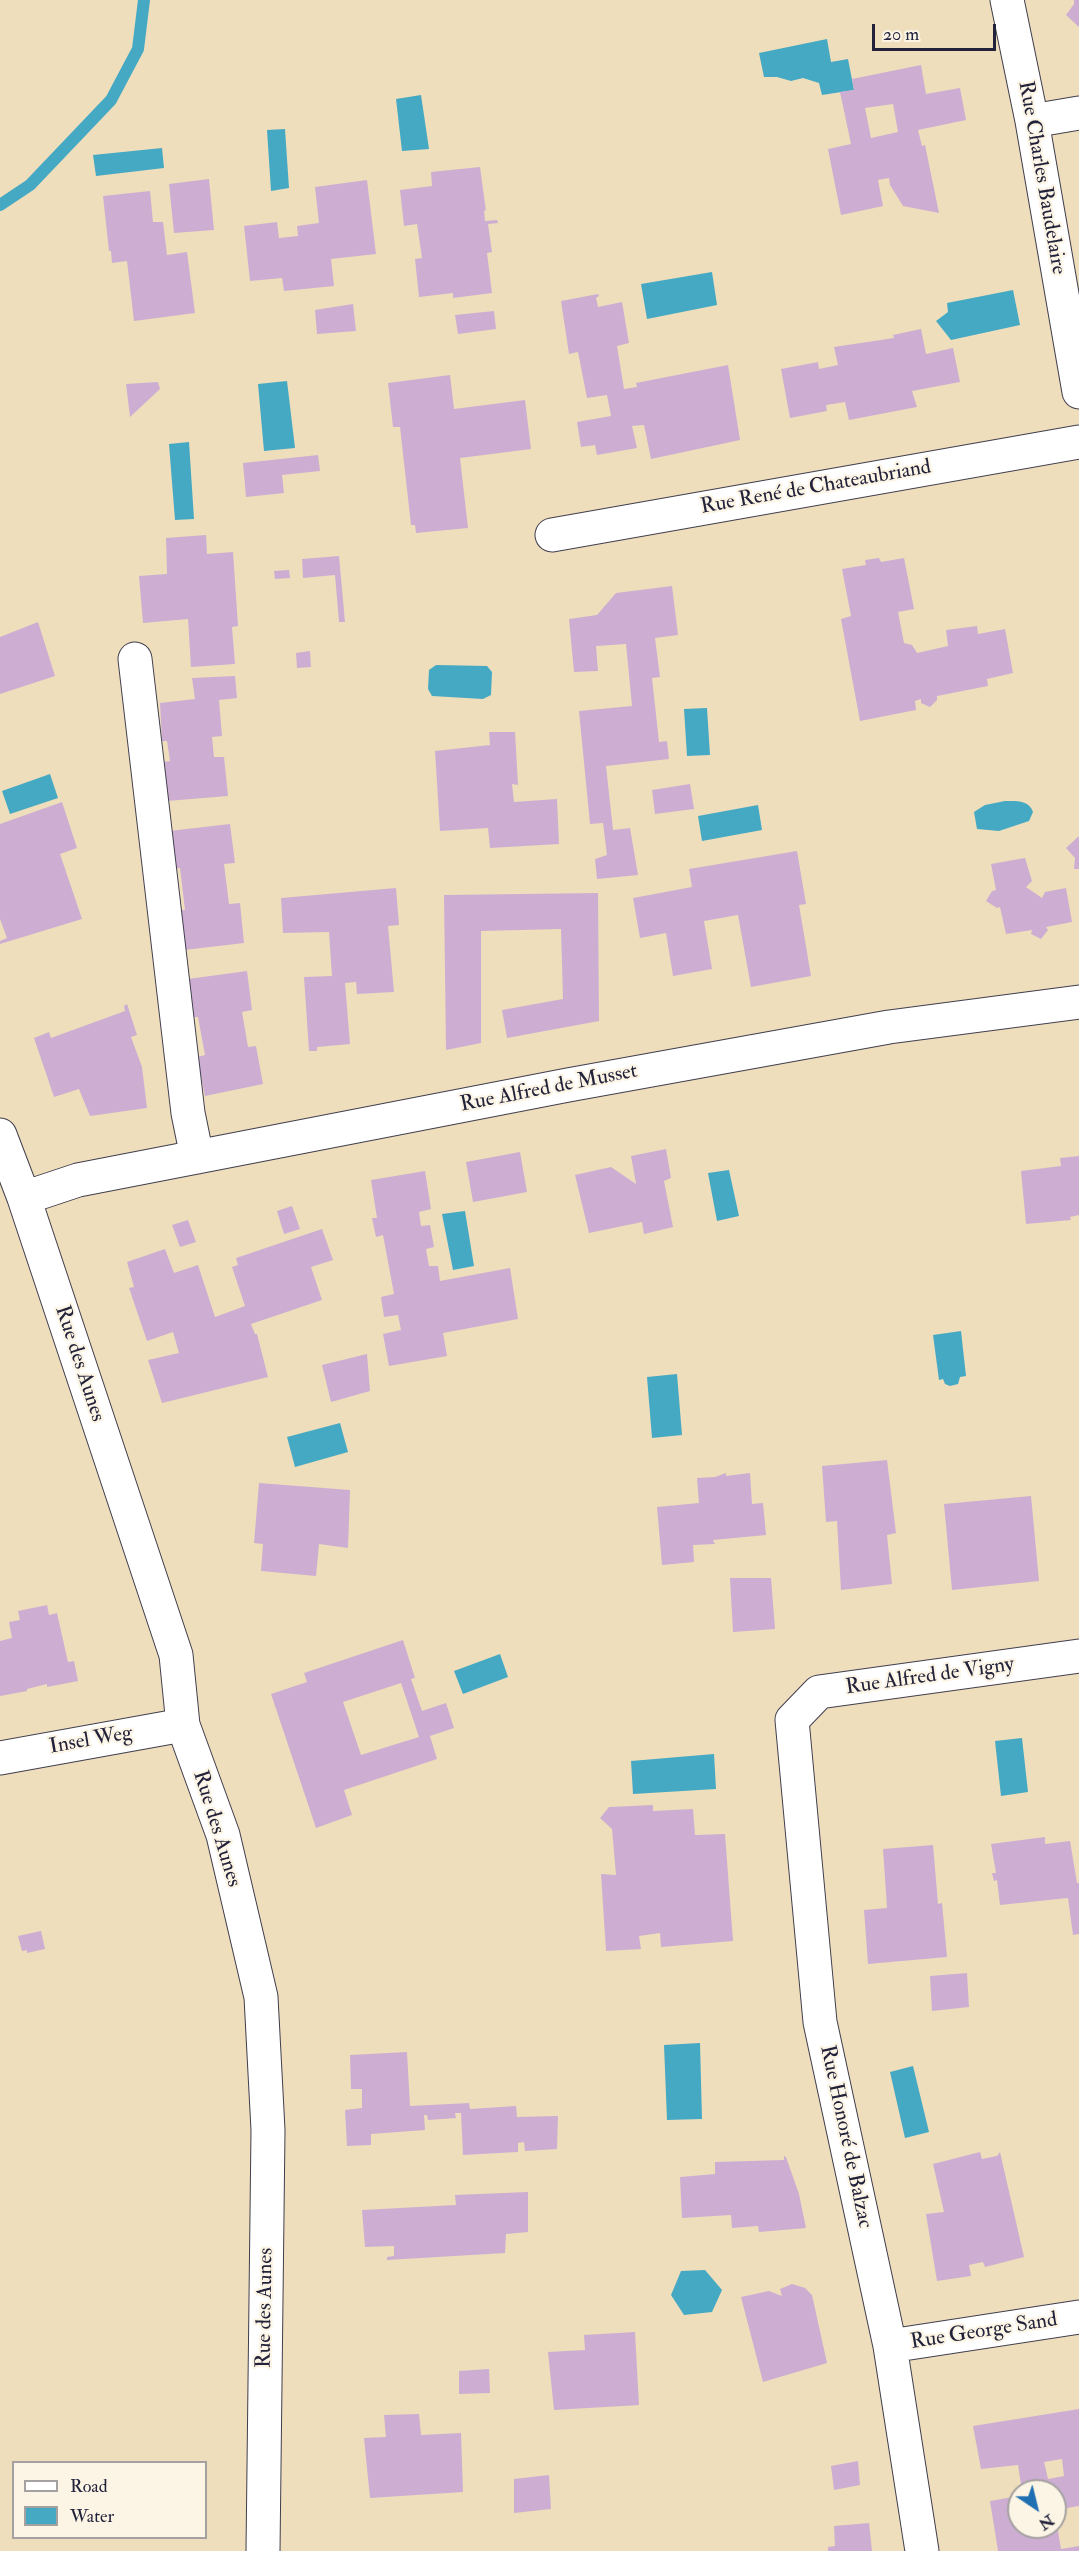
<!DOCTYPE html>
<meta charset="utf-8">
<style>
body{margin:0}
#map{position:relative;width:1079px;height:2551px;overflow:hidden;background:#eedebc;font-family:"IM FELL Double Pica",serif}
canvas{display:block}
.legend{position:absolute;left:12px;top:2461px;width:195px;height:78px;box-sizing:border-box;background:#fcf5e5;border:2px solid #a5a1a1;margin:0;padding:8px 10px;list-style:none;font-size:18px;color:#22223b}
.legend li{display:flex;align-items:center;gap:12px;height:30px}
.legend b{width:30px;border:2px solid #a5a1a1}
.north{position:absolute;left:1007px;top:2479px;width:60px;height:60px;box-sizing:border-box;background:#fcf5e5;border:2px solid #a5a1a1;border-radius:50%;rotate:145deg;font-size:16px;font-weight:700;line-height:24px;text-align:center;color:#22223b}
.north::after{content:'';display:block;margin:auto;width:21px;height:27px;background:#1f6fb2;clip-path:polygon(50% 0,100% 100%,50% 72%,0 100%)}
.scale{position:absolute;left:872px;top:24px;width:124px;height:27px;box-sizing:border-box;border:3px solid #22223b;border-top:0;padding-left:8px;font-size:18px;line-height:21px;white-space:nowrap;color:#22223b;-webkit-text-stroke:4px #fcf5e5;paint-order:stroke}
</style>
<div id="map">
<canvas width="1079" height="2551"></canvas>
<ul class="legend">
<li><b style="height:8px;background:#fff"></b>Road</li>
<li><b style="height:16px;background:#45a9c4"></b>Water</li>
</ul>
<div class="north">N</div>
<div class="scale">20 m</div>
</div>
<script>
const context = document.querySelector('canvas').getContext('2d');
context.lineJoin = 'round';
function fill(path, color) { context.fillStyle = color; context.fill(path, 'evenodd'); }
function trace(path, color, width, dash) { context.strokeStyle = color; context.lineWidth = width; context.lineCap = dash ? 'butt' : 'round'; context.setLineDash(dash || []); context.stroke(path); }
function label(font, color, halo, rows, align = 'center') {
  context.font = font + ' "IM FELL Double Pica",serif'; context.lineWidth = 4.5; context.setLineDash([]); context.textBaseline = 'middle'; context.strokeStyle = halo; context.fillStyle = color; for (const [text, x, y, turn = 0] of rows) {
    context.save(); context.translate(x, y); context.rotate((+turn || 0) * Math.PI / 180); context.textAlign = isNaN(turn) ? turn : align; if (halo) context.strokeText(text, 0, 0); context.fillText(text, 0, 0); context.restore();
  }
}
fill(new Path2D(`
 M827,39l4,23 17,-3 6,31 -32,5 -3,-12 -16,-5 -12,3 -14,-4h-13l-5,-24z
 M421,95l8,54 -27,2 -6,-52z
 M285,129l4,59 -18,3 -4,-61z
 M162,148l2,20 -68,8 -3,-21z
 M712,272l5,33 -70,14 -6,-35z
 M1013,290l7,35 -69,15 -15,-19 12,-9 -1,-9z
 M287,381l8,67 -31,3 -6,-67z
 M189,442l5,77 -19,1 -6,-76z
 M436,665l51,1 5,6 -1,23 -8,4 -51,-3 -4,-7 1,-19z
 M707,708l3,47 -23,1 -3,-47z
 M50,774l8,24 -48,16 -8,-23z
 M1005,801c12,0 24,-1 28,11l-4,9 -30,10 -22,-2 -3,-17 11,-7z
 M758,805l4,25 -60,11 -4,-25z
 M729,1170l10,46 -22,5 -9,-48z
 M465,1211l9,55 -21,4 -11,-56z
 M961,1331l5,45 -6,1 -2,7 -8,2 -5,-2 -2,-5 -4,1 -6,-45z
 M677,1374l5,61 -30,3 -5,-61z
 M340,1423l8,29 -53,15 -8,-30z
 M500,1654l8,23 -45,17 -9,-23z
 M1022,1738l6,54 -27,4 -6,-55z
 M714,1754l2,35 -83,5 -2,-33z
 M700,2043l2,76 -35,1 -3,-75z
 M913,2066l16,66 -24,6 -15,-66z
 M705,2270l17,20 -10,22 -28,3 -13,-20 10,-24z`), '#45a9c4');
trace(new Path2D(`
 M0,205l30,-20 81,-85 27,-51 6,-49`), '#45a9c4', 12);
fill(new Path2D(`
 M1074,0h5v27l-13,-12 8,-11z
 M921,65l5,29 34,-6 6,32 -48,10 4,16 3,-1 14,68 -36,-7 -13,-21 -1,-7 -11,2 5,26 -42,9 -13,-66 23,-5 -11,-52 14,-2 -2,-11zM893,104l5,28 -27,6 -6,-30z
 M480,167l6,44 -2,-1 1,11 12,-1 1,3 -10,1 4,28 -5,1 5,40 -39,5v-5l-34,4 -4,-38 7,-1 -5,-34 -13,2 -4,-36 32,-4 -1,-14z
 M209,179l5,51 -40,3 -5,-49z
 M367,180l9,74 -45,5 3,27 -50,5 -2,-13 -32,3 -6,-55 33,-4 2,16 19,-2 -1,-10 22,-3 -4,-36z
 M150,191l3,31h10l4,33 20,-3 8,61 -61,8 -7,-60 -15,2 -1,-12h-2l-6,-55z
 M598,294l1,2 -3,2 2,9 24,-5 7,41 -12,3 7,43 13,-2 -1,-4 92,-18 12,75 -89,19 -7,-34 -12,1 5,22 -40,7 -2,-10 -14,2 -4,-25 34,-6 -4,-21 -20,3 -9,-46 -9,2 -8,-53z
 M353,304l3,27 -39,3 -2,-24z
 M494,311l2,18 -38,5 -3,-19z
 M921,329l5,25 27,-6 7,34 -48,9 5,16 -68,13 -4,-18 -19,3 1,6 -37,7 -9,-49 37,-7 1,7 19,-4 -4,-18 60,-9 -1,-3z
 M450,375l4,34 71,-9 6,49 -71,9 8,70 -52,5 -1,-8h-4l-11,-98h-7l-5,-44z
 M158,382l2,7 -30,28 -4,-33z
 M318,455l2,16 -38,4 2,18 -38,4 -3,-34z
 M206,535l1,19 26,-2 5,74 -6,1 3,37 -44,3 -3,-48 -45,4 -4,-47 28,-2 -1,-36z
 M339,556l6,66h-6l-4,-47 -32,3 -1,-19z
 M879,558l2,4 23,-4 10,51 -16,3 6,31 8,2 5,8 31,-7 -2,-16 31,-4 1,8 27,-5 8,44 -26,6 1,7 -51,10v4l-7,7 -9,-4v-4l-6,2 1,9 -56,11 -19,-102 10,-3 -9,-47 24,-4 -1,-5z
 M289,570l1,8 -15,1 -1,-8z
 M672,586l6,49 -23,3 5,39 -8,1 7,64 8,-1 2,18 -63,7 7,64 17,-2 8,47 -41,4 -2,-20 12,-4 -4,-32 -13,1 -11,-113 53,-5 -6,-62 -30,2 2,25 -24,1 -5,-53 28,-4 19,-22z
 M38,622l17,54 -55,18v-57z
 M310,651l1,16 -14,1 -1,-15z
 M235,676l2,22 -18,2 3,36 -10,1 2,20h10l4,39 -61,5 -3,-39 6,-1 -3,-20h-5l-2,-38 35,-4 -3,-21z
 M489,732h26l3,53 -6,-1 2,18 43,-3 2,45 -69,4 -2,-20 -48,3 -5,-80 55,-6z
 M690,784l4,25 -39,5 -3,-24z
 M62,802l15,46 -17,6 22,65 -82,25v-3l7,-3 -7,-19v-95z
 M230,824l5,39 -11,1 5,40 11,-1 4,40 -60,7 -5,-40h6l-5,-42 -6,1 -5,-38z
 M1079,836v33h-5l1,-11 -9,-10z
 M797,851l9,53 -7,1 12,71 -60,11 -13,-72 -34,6 8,48 -39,7 -7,-43 -26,5 -7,-40 59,-11 -3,-18z
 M1025,858l7,23 -6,6 16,11 3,-6 21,-4 6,34 -26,5 2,3 -7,9 -10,-5 1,-4 -26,4 -6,-27 -3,1 -11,-7 6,-10 4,-1 -5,-26z
 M396,888l3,37 -11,1 6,66 -37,2 -1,-12 -11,1 5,61 -33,3v4h-8l-5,-74 28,-1 -3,-44 -46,1 -2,-35z
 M598,893l1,128 -92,17 -5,-28 61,-11 -2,-70 -80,2v112l-35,7 -2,-155z
 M247,971l5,39 -10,2 6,35 8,-1 7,38 -58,12 -8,-39 8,-2 -7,-38h-6l-4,-38z
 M127,1004l10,31 -6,2 11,30 5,41 -57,8 -11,-27 -25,8 -20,-59 15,-6 2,6 74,-27 -1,-5z
 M666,1149l5,29 -7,3 9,46 -29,7 -2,-12 -53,11 -14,-58 36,-8 25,17 -5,-28z
 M520,1152l7,40 -54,10 -7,-40z
 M1079,1156v59l-9,2 1,3 -45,4 -5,-53 40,-5 -1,-8z
 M425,1171l6,38 -12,3 2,14 9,-1 4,22 -8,2 3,17h9l2,15 70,-13 8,51 -75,14 4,23 -58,10 -6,-32 18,-4 -3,-15 -14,2 -3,-20 13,-3 -11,-59 -7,2 -4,-19h5l-6,-38z
 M292,1206l8,23 -16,5 -7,-23z
 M188,1220l8,22 -16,5 -8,-22z
 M322,1229l11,31 -22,7 11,33 -71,24 4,10h2l11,43 -106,26 -14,-43 31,-7 -6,-21 -26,9 -18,-53 5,-1 -7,-25 38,-13 9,24 24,-8 17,52 30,-11 -13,-39 6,-2 -2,-7z
 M367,1354l3,37 -39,11 -9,-37z
 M887,1460l9,73 -9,2 5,49 -51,6 -4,-69 -11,1 -4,-56z
 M726,1473v3l24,-3 2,31 11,-1 3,32 -53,5 2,4 -22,1 1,17 -32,3 -5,-58 42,-4 -2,-25 18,-1z
 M259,1483l91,7 -2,58 -29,-4 -3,32 -55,-5 2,-27 -9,-1z
 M1031,1496l8,85 -87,9 -8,-86z
 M730,1578h41l4,51 -42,3z
 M47,1605l2,10 8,-2 11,49 6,-1 4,20 -31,6v-3l-20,5v2l-27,5v-55l12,-3 -3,-16 11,-2 -2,-9z
 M403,1640l12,38 -4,1 11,32 24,-8 8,25 -24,8 7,23 -93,31 8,25 -36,13 -45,-134 36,-12 -3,-9zM401,1683l18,54 -58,18 -18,-53z
 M653,1805v6l40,-2 2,26 30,-1 8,107 -72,6 -1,-14 -21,3 2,13 -35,2 -5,-77 15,1 -4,-46 -12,-11 9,-11z
 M1045,1837v7l25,-3 7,42h2v51l-6,1 -5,-37 -68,7 -3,-25 -3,1 -2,-8h4l-5,-29z
 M933,1845l5,59 4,-1 5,54 -79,7 -4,-54 23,-2 -4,-59z
 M41,1931l4,18 -18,4v-3l-5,1 -4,-15z
 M967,1973l2,34 -37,4 -2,-35z
 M407,2052l3,54 59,-3 1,6 46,-3 1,11 41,-1 -1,33 -32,2 -1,-9 -6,1v9l-55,3 -2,-42h-6l1,5 -28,2 -1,-5h-3l1,15 -54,4v11l-24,1 -2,-36 17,-2v-19h-11l-1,-34z
 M980,2152l2,7 15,-3 3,-4 24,105 -39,10 -2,-5 -14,3 2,11 -34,5 -11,-67 18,-2 -11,-48z
 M784,2156l2,1 13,37 7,34 -47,4 -1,-6 -26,2 -1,-13 -49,3 -2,-41 35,-3v-12l69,-2z
 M528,2192v40l-22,2 -1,19 -118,7v-3l7,-1v-10l-29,1 -3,-37 94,-5 -1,-10z
 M792,2284l13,4 7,7 15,68 -64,19 -22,-85 28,-6 13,5 -2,-7z
 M635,2332l4,73 -85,5 -6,-58 37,-2 -1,-15z
 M489,2369l1,24 -31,1v-23z
 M1079,2409v97l-24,4v-19h-33l-4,-26 -37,4 -8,-43zM1062,2459l2,17 -16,3 -4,-17z
 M419,2414l2,21 40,-2 2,59 -93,6 -6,-60 22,-1 -2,-22z
 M858,2461l2,24 -26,5 -3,-24z
 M549,2475l2,34 -37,4v-34z
 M1019,2496v31h36l1,-8 5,30 18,-3v5h-81l-8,-50z
 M869,2523l3,28h-44v-4l7,-1 -1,-20z`), '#cdaed2');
const minor = new Path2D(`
 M1007,0l25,121 47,271
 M1032,121l47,-8
 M552,535l527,-93
 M135,659l53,454 9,44
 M0,1135l24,63 152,457 7,70 40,110 38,162 7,133 -5,421
 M24,1198l54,-18 490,-95 321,-58 190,-25
 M0,1758l183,-33
 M890,2346l189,-29
 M922,2551l-32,-205 -70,-324 -28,-302 27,-28 260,-36`);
trace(minor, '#413e4e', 35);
trace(minor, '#fff', 33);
label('21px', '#22223b', '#fcf5e5', [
 ["Rue Charles Baudelaire",1041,178,80],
 ["Rue René de Chateaubriand",816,488,-10],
 ["Rue Alfred de Musset",549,1089,-11],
 ["Rue des Aunes",79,1364,72],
 ["Rue Alfred de Vigny",930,1677,-8],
 ["Insel Weg",91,1741,-10],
 ["Rue des Aunes",216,1829,73],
 ["Rue Honoré de Balzac",845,2137,78],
 ["Rue des Aunes",266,2308,-89],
 ["Rue George Sand",984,2332,-9]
]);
</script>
